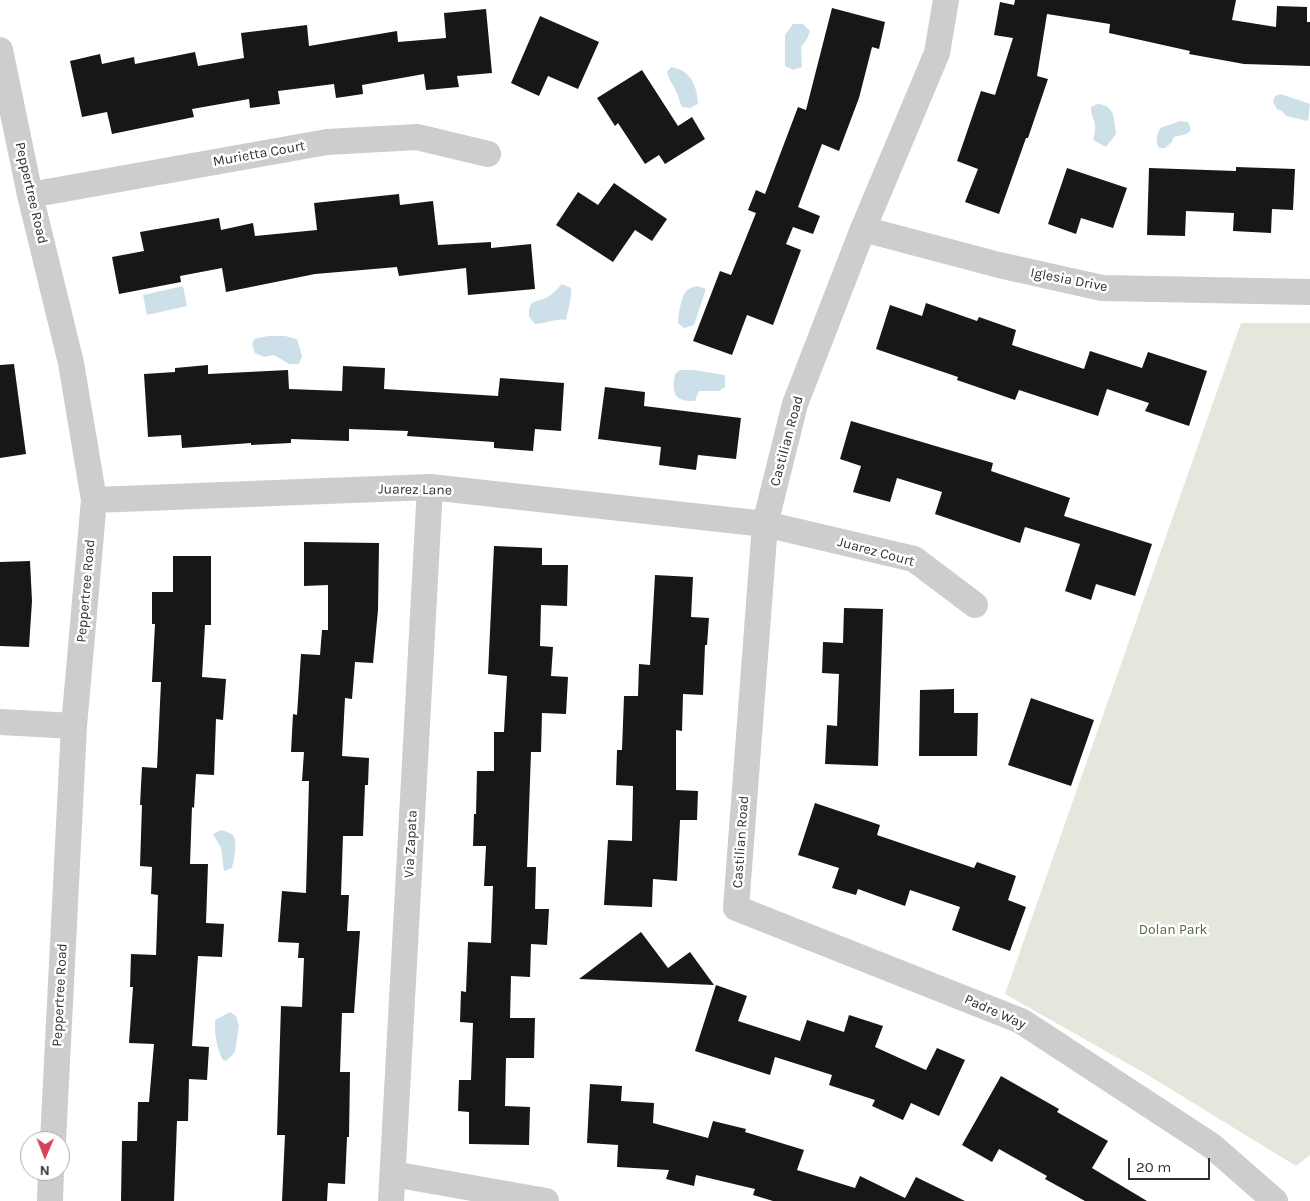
<!DOCTYPE html>
<style>
body{margin:0}
#map{position:relative;width:1310px;height:1201px;overflow:hidden;background:#fff;font-family:Karla,sans-serif}
canvas{display:block}
.north{position:absolute;left:20px;top:1131px;width:50px;height:50px;box-sizing:border-box;background:#fff;border:1px solid #acacac;border-radius:50%;rotate:181deg;font-size:14px;font-weight:700;line-height:20px;text-align:center;color:#303030}
.north::after{content:'';display:block;margin:auto;width:18px;height:22px;background:#d54458;clip-path:polygon(50% 0,100% 100%,50% 72%,0 100%)}
.scale{position:absolute;left:1128px;top:1158px;width:82px;height:22px;box-sizing:border-box;border:2px solid #303030;border-top:0;padding-left:6px;font-size:15px;line-height:18px;white-space:nowrap;color:#303030;-webkit-text-stroke:4px #fff;paint-order:stroke}
</style>
<div id="map">
<canvas width="1310" height="1201"></canvas>
<div class="north">N</div>
<div class="scale">20 m</div>
</div>
<script>
const context = document.querySelector('canvas').getContext('2d');
context.lineJoin = 'round';
function fill(path, color) { context.fillStyle = color; context.fill(path, 'evenodd'); }
function trace(path, color, width, dash) { context.strokeStyle = color; context.lineWidth = width; context.lineCap = dash ? 'butt' : 'round'; context.setLineDash(dash || []); context.stroke(path); }
function label(font, color, halo, rows, align = 'center') {
  context.font = font + ' Karla,sans-serif'; context.lineWidth = 5; context.setLineDash([]); context.textBaseline = 'middle'; context.strokeStyle = halo; context.fillStyle = color; for (const [text, x, y, turn = 0] of rows) {
    context.save(); context.translate(x, y); context.rotate((+turn || 0) * Math.PI / 180); context.textAlign = isNaN(turn) ? turn : align; if (halo) context.strokeText(text, 0, 0); context.fillText(text, 0, 0); context.restore();
  }
}
fill(new Path2D(`
 M1241,323h69v832l-14,11 -150,-92 -141,-80z`), '#e4e8dc');
fill(new Path2D(`
 M793,24h10l7,7 -3,8 -6,8 1,20 -9,3 -8,-4v-31z
 M671,67c20,3 26,19 27,37l-8,4 -8,-1c-3,-6 -3,-10 -6,-16 -3,-7 -7,-10 -9,-19z
 M1281,94l29,10 -2,17 -22,-5 -4,-5 -5,-2 -4,-7 2,-6z
 M1097,104c18,1 17,14 19,30l-10,13 -13,-7c6,-19 -2,-19 -2,-33z
 M1180,121l8,1 3,8 -4,4 -13,3 -3,6 -6,5h-6c-4,-8 -2,-12 1,-20z
 M562,284l9,4c1,10 -3,21 -5,32 -12,-2 -19,4 -31,4l-6,-7c0,-17 3,-14 17,-19 6,-3 11,-9 16,-14z
 M183,286l4,20 -40,9 -4,-20z
 M697,286l9,3 -12,36 -10,3 -6,-5c0,-7 3,-26 8,-32 3,-3 8,-4 11,-5z
 M268,336h17l12,3 5,17 -3,8h-10l-15,-9 -10,2 -9,-4 -3,-8 2,-6z
 M680,370h13l32,5v12l-6,4h-20l-4,10c-22,1 -23,-9 -20,-27z
 M221,830c4,1 9,3 12,5 5,6 1,26 -1,33l-8,3 -3,-23 -8,-14z
 M230,1012l6,4 3,10 -4,26 -9,9 -3,-1c-6,-9 -9,-29 -8,-40z`), '#cde0e9');
fill(new Path2D(`
 M1015,0h221l-4,20 44,7 1,-21 30,1v15h3v44l-66,-2 -55,-10 1,-3 -81,-18 1,-9 -63,-10 -10,62 11,3 -20,59h-2l-27,76 -34,-12 13,-33 -21,-8 24,-70 14,4 18,-57 -19,-3 6,-33 14,3z
 M832,8l53,14 -6,27 -7,-2 -13,51 -20,53 -17,-7 -24,63 22,9 -7,18 -20,-7 -7,17 15,6 -28,75 -26,-10 -15,40 -39,-14 27,-70 11,4 25,-62 -8,-3 8,-20 9,4 33,-87 8,3z
 M486,9l6,64 -35,3 2,11 -33,3 -2,-16 -62,11 1,9 -27,4 -2,-14 -56,7 2,13 -30,4 -1,-9 -57,10 2,8 -82,17 -5,-22 -25,5 -12,-56 30,-7 2,10 32,-7 1,7 60,-12 3,14 46,-8 -3,-25 66,-8 2,21 88,-15 1,11 48,-4 -2,-25z
 M540,16l59,26 -21,47 -30,-13 -9,20 -28,-13z
 M642,70l36,56 14,-9 13,22 -40,25 -6,-9 -14,9 -27,-41 -3,3 -18,-28z
 M1236,167l59,2 -2,41 -21,-1 -1,24 -38,-2 1,-18 -48,-2 -1,25 -38,-1 2,-67 87,3z
 M1067,168l60,20 -14,40 -32,-10 -5,16 -28,-10z
 M614,183l53,36 -15,22 -17,-11 -22,32 -57,-37 22,-33 20,13z
 M399,194l1,11 33,-4 5,44 53,-3v6l40,-4 4,45 -67,6 -2,-27 -67,8 -2,-9 -82,7 -89,18 -4,-24 -42,8 1,6 -62,12 -7,-37 32,-6 -4,-19 79,-14 2,12 32,-7 2,13 62,-6 -3,-27z
 M926,303l51,18 2,-4 37,13 -4,15 72,24 6,-18 52,17 6,-16 59,19 -18,55 -44,-15 4,-8 -42,-14 -9,27 -79,-26 -4,10 -58,-20 1,-3 -82,-28 14,-44 32,11z
 M14,364l12,90 -26,4v-93z
 M208,365v9l80,-4 1,19 53,2 1,-25 42,2 -1,21 114,7 2,-18 64,5 -3,48 -26,-2 -2,22 -39,-3v-6l-87,-6 1,-5 -59,-2v12l-58,-2v4l-40,2v-2l-69,5 -1,-13 -33,2 -4,-63 31,-2v-4z
 M605,387l40,5 -1,14 97,12 -5,41 -38,-4 -2,15 -37,-5 2,-18 -63,-8z
 M851,421l142,42 -2,8 79,27 -6,18 88,28 -17,52 -39,-12 -5,16 -26,-9 15,-47 -55,-17 -5,16 -85,-29 7,-22 -45,-14 -7,24 -37,-10 8,-26 -21,-7z
 M304,542l75,1 -1,67 -5,53 -18,-1 -3,37 -7,-1 -3,58 27,2 -1,27h-3l-2,51h-20l-2,59h8l-2,36h13l-6,82h-12l-2,59h10l-1,65h-2l-2,47 -17,-1 -1,18h-45l3,-66h-8l4,-129 21,1 2,-49h-6l1,-15 -21,-1 4,-51 24,2 3,-112h-7l2,-29h-13l2,-38 4,1 4,-61 19,1 2,-25h6v-45l-24,1z
 M494,546l48,2v17h26l-1,41 -26,-1 -1,41 13,1 -2,29 17,1 -2,37 -24,-1 -1,39h-10l-4,115h9l-1,42h14l-2,36 -16,-1 -1,33 -19,-1 -1,42h25l-1,40h-28l-1,48 25,1 -1,38 -60,-1v-32l-11,-1 1,-31h12l2,-57 -13,-1 1,-31 5,1 2,-50 23,1 2,-57h-9l2,-40h-13l1,-32h2l1,-43h17v-39h10l3,-56 -19,-2z
 M173,556h38v69h-6l-3,52 24,2 -3,41 -7,-1 -2,56 -18,-1 -2,34 -2,-1 -2,57h18l-2,59 18,1 -2,33 -24,-1 -6,90 17,1 -2,33 -18,-1 -1,42h-11l-3,80h-53l1,-60h15l1,-39h11l5,-58 -25,-1 4,-56h-3l1,-33 25,1 2,-60 -7,-1 1,-27 -12,-1 2,-61h-2l2,-38 15,1 4,-86h-9l3,-58h-3v-32h21z
 M30,561l2,40 -3,46 -29,-1v-84z
 M655,575l38,2 -2,40 18,1 -2,27h-2l-2,50 -20,-1 -1,37 -6,-1v60l22,1 -1,29h-17l-3,61 -24,-2 -1,28 -48,-2 4,-65 24,1 1,-55 -17,-1 1,-35h5l2,-54h14l1,-32 11,1z
 M844,608l39,1 -5,157 -53,-2 2,-39 10,1 2,-52 -17,-1 1,-31 20,1z
 M954,689v24h24l-1,43h-58l1,-66z
 M1031,698l63,22 -23,66 -63,-21z
 M815,803l65,22 -3,10 97,33 3,-6 39,14 -8,24 18,7 -16,44 -58,-21 8,-23 -50,-17 -5,16 -47,-17 -2,6 -24,-7 7,-20 -41,-13z
 M641,932l27,36 22,-16 24,33 -135,-6z
 M716,985l31,11 -9,25 62,20 7,-21 37,12 5,-17 34,11 -8,21 51,23 11,-22 28,12 -26,56 -28,-13 -8,17 -31,-14 3,-6 -46,-15 3,-10 -57,-18 -5,18 -75,-24z
 M1001,1076l58,33 -2,3 51,29 -16,27 55,33h-62l-40,-22 2,-3 -48,-27 -7,13 -30,-17z
 M590,1084l32,2 -1,15 33,2 -1,20 55,15 5,-17 33,8 -1,3 59,18 -7,20 58,18 5,-12 45,22 11,-21 49,24h-192l-20,-6 2,-6 -59,-14 -2,11 -28,-7 3,-9 -52,-3 1,-22 -31,-2z`), '#171717');
trace(new Path2D(`
 M946,0l-9,53 -74,176 -68,175 -30,120 -29,384 285,113 191,125 63,55
 M0,50l30,145 41,168 23,137 -20,226 -21,415
 M30,195l297,-53 90,-5 71,17
 M863,229l136,36 103,23 208,4
 M94,500l336,-13 335,37 149,35 61,46
 M0,722l74,4
 M393,1174l153,27
 M50,1201l1,-30
 M391,1201l39,-714`), '#cdcdcd', 26);
label('14px', '#303030', '#fff', [
 ["Murietta Court",259,154,-10],
 ["Peppertree Road",31,193,77],
 ["Iglesia Drive",1069,280,11],
 ["Castilian Road",787,441,-75],
 ["Juarez Lane",415,490,1],
 ["Juarez Court",876,552,15],
 ["Peppertree Road",86,591,-85],
 ["Castilian Road",741,842,-86],
 ["Via Zapata",411,844,-87],
 ["Peppertree Road",60,995,-87],
 ["Padre Way",995,1012,24]
]);
label('14px', '#566741', '#fff', [
 ["Dolan Park",1173,930]
]);
</script>
